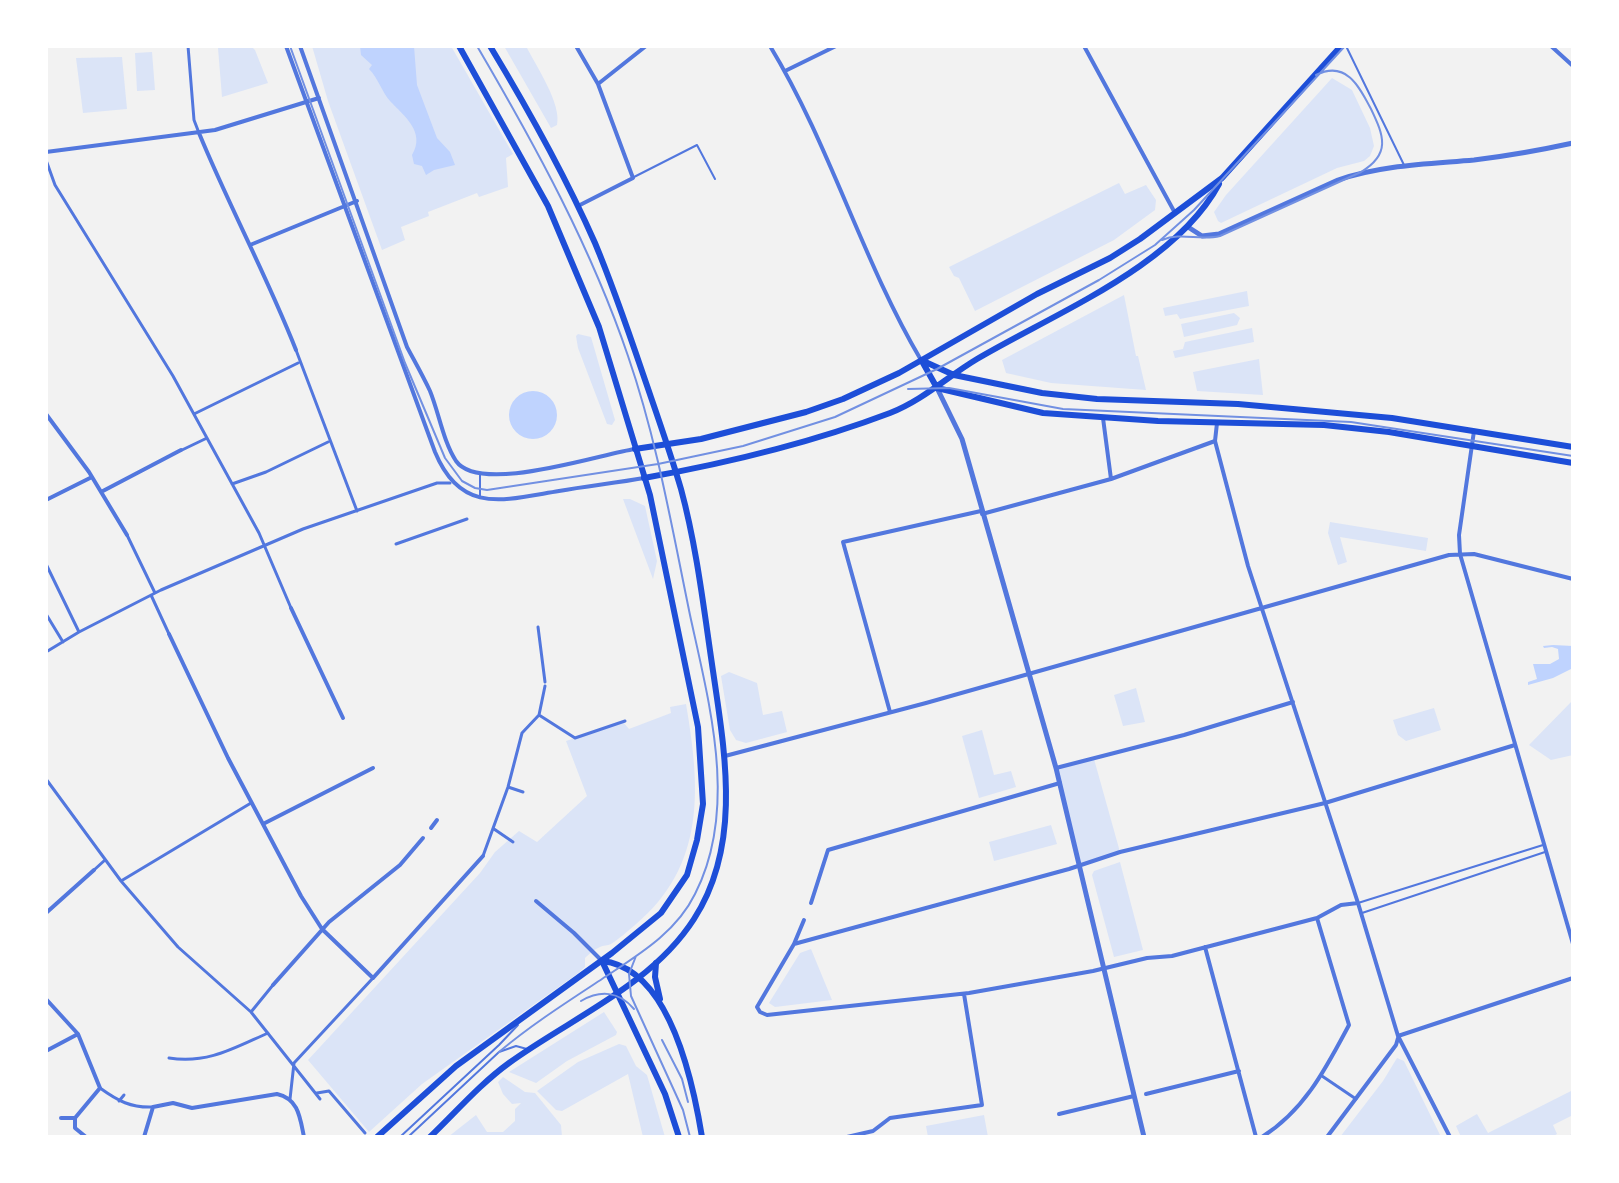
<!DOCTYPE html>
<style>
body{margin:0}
#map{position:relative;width:1619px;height:1183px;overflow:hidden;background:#f2f2f2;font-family:"Sofia Sans Condensed",sans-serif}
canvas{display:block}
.frame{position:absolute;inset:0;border:48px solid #fff;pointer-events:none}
</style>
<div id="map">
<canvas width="1619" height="1183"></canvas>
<div class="frame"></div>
</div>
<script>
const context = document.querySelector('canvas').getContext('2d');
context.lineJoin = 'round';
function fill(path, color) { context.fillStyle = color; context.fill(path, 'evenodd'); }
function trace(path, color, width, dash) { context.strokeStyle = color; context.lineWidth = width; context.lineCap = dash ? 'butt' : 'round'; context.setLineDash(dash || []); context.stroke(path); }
fill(new Path2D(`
 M312,46h139l62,108 -7,4 2,29 -29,10 -2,-4 -49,19 1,4 -28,11 4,13 -23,10 -54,-149z
 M504,46h22c10,20 36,58 31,79l-6,3z
 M252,47l3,3 13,33 -46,14 -4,-49z
 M152,52l3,38 -18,1 -2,-38z
 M122,57l5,52 -44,4 -7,-55z
 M1332,78l20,12 18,38 4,18 -4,10 -6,5 -27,7 -116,55 -3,-2 -4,-9 12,-17z
 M1119,183l6,11 21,-9 10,15 -1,10 -41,30 -139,71 -16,-33 -5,-2 -5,-9z
 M1247,291l2,15 -69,13 -3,-5 -12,2 -2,-8z
 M1124,295l12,61h2l8,34 -95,-7 -45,-10 -4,-13z
 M1234,313l6,5 -3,7 -53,12 -3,-13z
 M1252,328l2,14 -79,16 -2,-7 10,-2 2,-7z
 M578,334l13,3 24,83 -3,5 -5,-1 -29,-76 -2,-12z
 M1259,359l4,36 -66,-4 -4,-19z
 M623,499h7l15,7 12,55 -4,18z
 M1330,522l98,16 -2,13 -86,-14 7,25 -9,3 -10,-32z
 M729,672l28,11 6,32 19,-4 5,21 -41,11 -10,-3 -6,-10 -9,-54z
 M1136,688l9,34 -22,4 -9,-31z
 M1573,700v55l-22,5 -22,-15z
 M686,704c14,82 21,161 -51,221 -7,6 -16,14 -24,19 -3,2 -8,1 -11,3 -5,2 -11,7 -15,11v9l-8,7 -155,110 -53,48 -61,-72 172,-187 15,-21 24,-21 18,11 50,-46 -21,-55 57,-19 6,7 42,-16 -1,-6z
 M1434,708l7,22 -35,11 -8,-6 -5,-15z
 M982,730l12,45 17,-4 5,16 -37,11 -17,-62z
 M1094,759l26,93 -41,12 -23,-96z
 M1051,825l6,19 -63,17 -5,-19z
 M1120,862l23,88 -29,7 -22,-82 2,-4z
 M811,949l21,51 -57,7 -6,-4 31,-50z
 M604,1012l13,20 -1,3 -49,26 -31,22 -27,-11z
 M619,1044l7,2 10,20 11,9 18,62h-22l-15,-63 -66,37 -6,-1 -19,-19 41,-29z
 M1397,1058l7,3 37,76h-101l43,-56z
 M503,1077l22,15 10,1 26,32 1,12h-114l28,-22 11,17h16l12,-11v-12l6,-6 -9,1 -9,-10 -5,-12z
 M1573,1090v25l-20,10 4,9 -5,3h-91l-5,-11 21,-12 11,19z
 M984,1115l4,22h8h-68l-2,-11z`), '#dbe4f7');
fill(new Path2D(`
 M360,46h54l3,39 20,53 13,14 5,13 -21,5 -8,5 -4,-9 -8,-2 -2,-9c14,-23 -8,-39 -22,-54 -8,-9 -12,-23 -21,-32l3,-4 -11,-10z
 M509 415a24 24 0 1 1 48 0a24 24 0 1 1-48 0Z
 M1553,645l20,1v22l-20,10 -25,7v-3l9,-3 -4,-15h17l9,-5 -1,-10 -6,-2 -8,1 -1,-2z`), '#bfd3fe');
trace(new Path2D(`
 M1346,46l58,119
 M634,177l63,-32 18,34
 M480,496v-21
 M1358,903l185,-58
 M1362,913l183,-61
 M400,1137l99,-92 19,-20
 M408,1137l91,-85 17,-6 11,3`), '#5277de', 2);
trace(new Path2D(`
 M188,46l6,74 5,13
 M46,160l9,25 118,191 86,157 32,75
 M296,350l61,161
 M194,414l104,-51
 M182,450l25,-12
 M232,484l34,-12 62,-30
 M127,535l28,58
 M396,544l71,-25
 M46,564l33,68
 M151,595l18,39
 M46,614l17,28
 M538,627l7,55
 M46,652l33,-20 82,-42 142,-61 134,-46h13
 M539,715l36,23 50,-17
 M46,779l75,102 57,66 73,65 69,87
 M508,787l15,5
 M494,829l19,13
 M483,856l25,-69 14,-54 17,-18 6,-29
 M94,870l11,-10
 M121,881l130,-78
 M251,1012l22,-27
 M169,1058c39,6 65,-10 99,-25
 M1322,1076l34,23
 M100,1088c18,13 31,20 53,19
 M317,1093l12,-2 36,42
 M290,1099l4,-36 79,-85
 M119,1101l5,-6`), '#5277de', 3);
trace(new Path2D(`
 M286,46l149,406c26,63 69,48 124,39 28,-5 57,-8 85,-13
 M300,46l107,301c8,15 16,29 23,44 9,22 13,50 26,70 24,34 144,-7 179,-12
 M576,46l22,38 35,94 -55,28
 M770,46c60,99 92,214 151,314
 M1084,46l91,167
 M1551,46l22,20
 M785,71l51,-25
 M598,84l48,-38
 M199,133c30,73 68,143 97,217
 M46,152l169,-22 104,-32
 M250,245l107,-44
 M46,414l43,58 38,63
 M1103,418l8,61
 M1217,423l-2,18 33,125 110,337 40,133 52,101
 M1474,431l-15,104 1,19 113,390
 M101,492l80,-42
 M46,500l46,-23
 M982,514l129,-35 104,-38
 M291,608l52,110
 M169,634l59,124 73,138 21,33 51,49 110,-122
 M890,712l-47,-170 138,-31
 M725,756l201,-53 523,-148 25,-1 99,25
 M1056,768l128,-33 109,-33
 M263,824l110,-56
 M431,828l6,-8
 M536,901l38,32 28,28
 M811,903l17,-53 232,-67
 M46,913l48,-43
 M804,920l-10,24 -37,63 3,5 7,3 202,-22 124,-22 54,-13 25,-2 145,-38 24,-13 17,-2
 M794,944l275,-75 51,-17 205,-49 190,-58
 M1205,947l51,190
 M273,985l56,-63 71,-57 23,-27
 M46,999l32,35 22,54 -25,30v10l11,9
 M1398,1036l175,-58
 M46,1051l32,-17
 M1146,1094l93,-23
 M1059,1114l75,-18
 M61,1118h14
 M144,1137l9,-30 20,-4 19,5 85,-14c22,5 23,24 27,43
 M847,1137l26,-6 17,-13 92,-13 -18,-111
 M1262,1137c43,-27 64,-69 87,-112l-32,-107
 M1327,1137l69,-92 2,-7
 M1571,1137l2,-1`), '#5277de', 4);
trace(new Path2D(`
 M1188,227l14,9 17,-2 119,-54c43,-15 91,-16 136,-20 33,-4 67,-10 99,-17
 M937,388l25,51 94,329 88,369`), '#5277de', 5);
trace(new Path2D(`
 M921,360l33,15 88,18 55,6 141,5 154,14 181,29
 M923,363l14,25
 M937,388l106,25 115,8 166,4 65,7 184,31
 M635,449l66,-10 105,-27 37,-13 56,-26 138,-79 73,-36 30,-19 82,-61 119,-132
 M644,478c84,-15 167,-35 246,-65 33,-13 57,-36 87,-54 78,-46 198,-93 242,-175
 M602,961c68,7 91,121 100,176
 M602,961l63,133 14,43
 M656,963l-1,14 5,22`), '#1d4ed8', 6);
trace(new Path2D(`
 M377,1137l79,-71 156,-113 49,-40 26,-38 10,-35 6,-36 -5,-77 -48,-232 -51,-168 -51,-121 -89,-160
 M430,1137c26,-25 50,-53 79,-74 62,-45 142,-77 185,-144 48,-74 31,-166 19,-248 -9,-60 -16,-123 -32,-182 -11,-38 -25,-77 -38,-115 -15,-44 -30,-88 -48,-131 -30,-68 -67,-134 -105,-197`), '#1d4ed8', 6);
trace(new Path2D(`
 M290,46l115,317 40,95 17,23 13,7 12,2 171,-26 85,-18 92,-29 102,-48 162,-89 56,-35 39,-35 151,-164
 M477,46c58,99 114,201 151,310 29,84 44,172 62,259 19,88 49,193 5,279 -19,39 -57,61 -93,85 -35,23 -71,46 -103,73
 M1162,240c19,-8 38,1 58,-4l141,-64c30,-18 23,-36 10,-63 -12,-23 -25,-49 -55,-34
 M908,389l41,-1 114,21 288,13 222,34
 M636,956l-7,18 2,22 52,114 7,27
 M581,1001c19,-11 38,-10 53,8
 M662,1040l20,39 6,23`), '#7290e2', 2);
</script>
